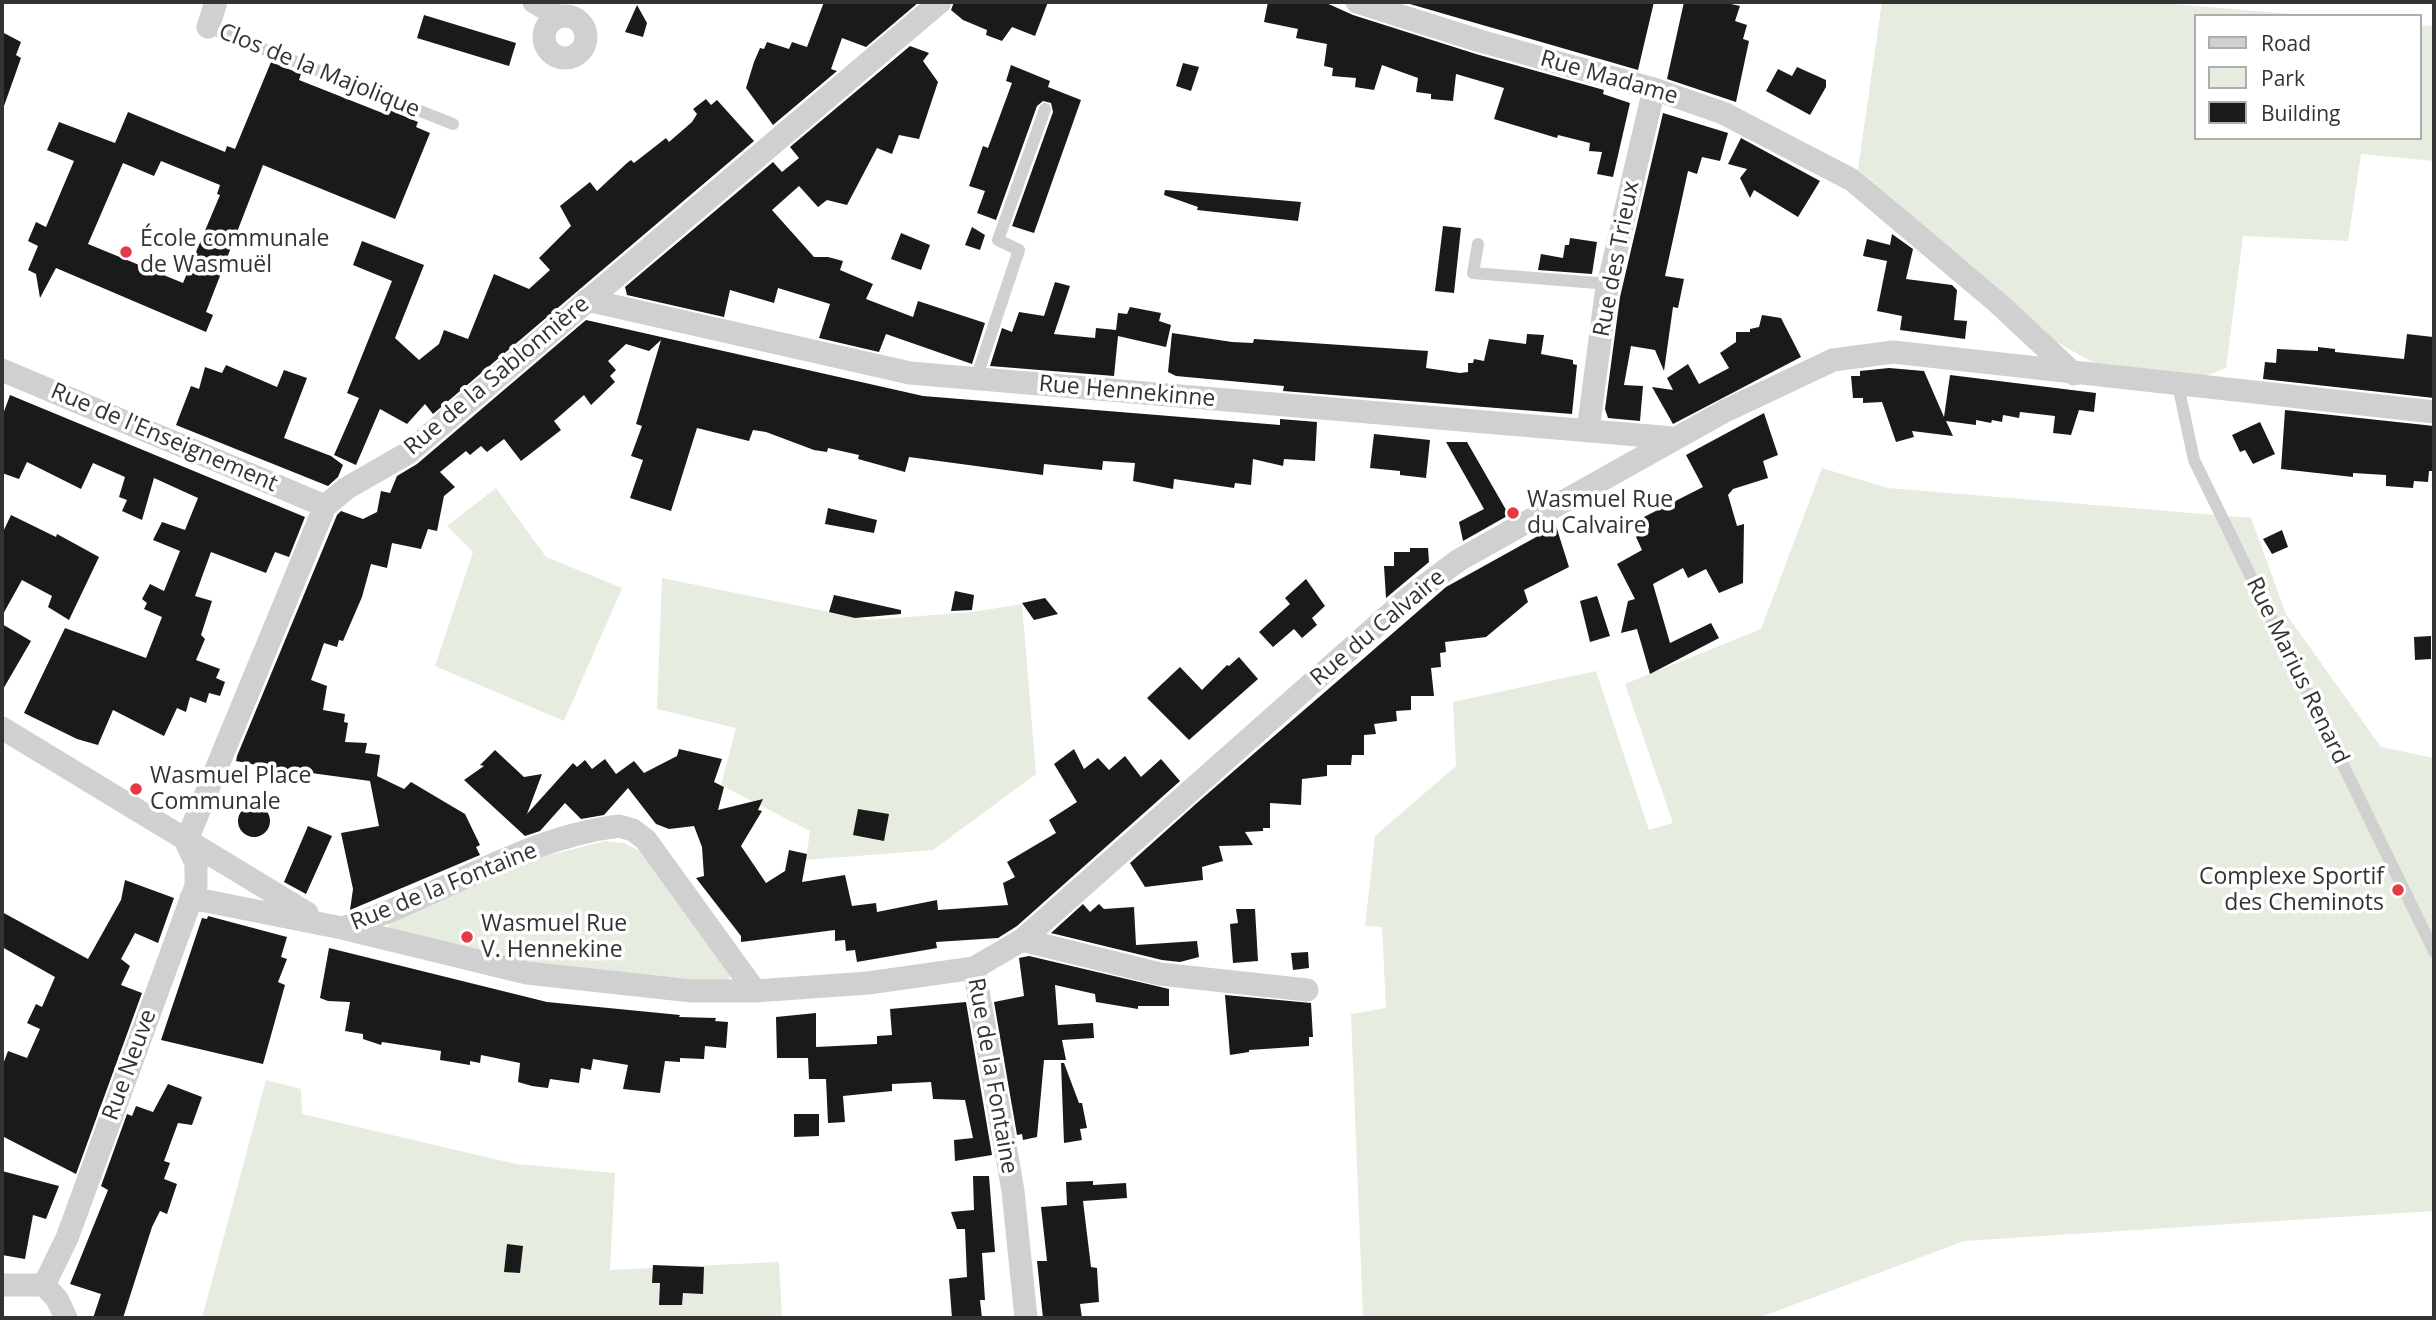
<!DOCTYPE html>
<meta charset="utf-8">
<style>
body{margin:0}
#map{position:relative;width:2436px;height:1320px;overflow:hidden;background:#fff;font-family:"Open Sans",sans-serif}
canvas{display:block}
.frame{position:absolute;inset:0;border:4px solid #333;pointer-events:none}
.legend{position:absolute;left:2194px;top:14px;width:228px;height:126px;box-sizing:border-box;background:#fff;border:2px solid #adadad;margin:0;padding:9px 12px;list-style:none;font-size:21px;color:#333}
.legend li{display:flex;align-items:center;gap:14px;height:35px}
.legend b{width:35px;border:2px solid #adadad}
</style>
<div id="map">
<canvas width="2436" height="1320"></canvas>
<div class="frame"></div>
<ul class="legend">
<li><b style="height:9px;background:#d0d0d0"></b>Road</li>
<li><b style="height:19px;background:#e6ecdf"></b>Park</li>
<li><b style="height:19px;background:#1a1a1a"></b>Building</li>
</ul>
</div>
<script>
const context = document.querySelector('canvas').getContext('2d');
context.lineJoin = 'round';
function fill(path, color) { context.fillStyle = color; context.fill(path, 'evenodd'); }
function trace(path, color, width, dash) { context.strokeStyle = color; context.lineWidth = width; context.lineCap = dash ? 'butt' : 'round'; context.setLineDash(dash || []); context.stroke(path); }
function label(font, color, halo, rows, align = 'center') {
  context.font = font + ' "Open Sans",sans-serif'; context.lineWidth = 7; context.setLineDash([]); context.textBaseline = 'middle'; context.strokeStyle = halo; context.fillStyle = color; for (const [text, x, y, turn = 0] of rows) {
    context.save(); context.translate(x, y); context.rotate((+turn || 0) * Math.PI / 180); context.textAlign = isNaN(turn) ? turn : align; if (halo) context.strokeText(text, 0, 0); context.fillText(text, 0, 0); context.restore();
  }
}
fill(new Path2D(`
 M1882,2h269l163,14h-118v122h224v-113l14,1v135l-73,-7 -13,87 -105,-5 -17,132 -26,10 -108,-16 -37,-21 -197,-172z
 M1822,468l66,20 363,30 35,96 95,133 53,11v453l-470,30 -206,77h-395l-12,-304 35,-6 -4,-81 -17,-1 10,-90 81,-70 -3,-64 143,-31 53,159 24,-7 -48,-139 136,-55z
 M496,488l50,69 76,31 -58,133 -129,-55 38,-114 -26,-26z
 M662,578l206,42 105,-8 49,-8 14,170 -103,76 -127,10 4,-29 -89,-46 15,-57 -79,-19z
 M605,841l19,2 16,8 90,121 -1,10h-35l-173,-18 -133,-33 1,-11 130,-57z
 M266,1080l35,9 1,25 214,50 99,9 -5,97 169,-8 3,56h-580z`), '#e6ecdf');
fill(new Path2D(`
 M824,2h95l-53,45 -24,-9 -11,31 6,2 -64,54 -27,-37 8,-26 6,-14 4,1 3,-7 22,7 3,-7 15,5z
 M954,2h94l-13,34 -23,-9 -10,14 -16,-6 1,-5 -24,-10 -12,-10z
 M1268,2h56l29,13 123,39 128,36 -1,4 27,9 -17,74 -16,-3 5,-22 -13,-1 1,-8 -32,-8 -1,3 -63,-19 10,-31 -48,-14 -3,27 -22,-2v-5l-15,-2 2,-14 -36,-13 -8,25 -19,-3 1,-9 -24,-2 1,-8 -9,-2 3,-22 -31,-6 2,-9 -34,-7z
 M1403,2h251l-16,68z
 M1684,2h38l18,4 -5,15 12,4 -4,14 6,2 -13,61 -69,-23z
 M637,5l10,18 -4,14 -18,-5z
 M424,15l92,28 -7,23 -92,-28z
 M2,32l19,10 -5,13 5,3 -17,48z
 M910,46l19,7 -6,8 15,21 -19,57 -20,-4 -7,19 -15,-6 -30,57 -20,-5 -9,7 -19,-21 -27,24 42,47h14l15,4 -3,9 33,14 -7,15 47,18 5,-16 67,22 -13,41 -86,-30 -7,18 -60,-14 11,-34 -52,-16 -4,15 -44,-13 -6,27 -97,-22 -2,-8 148,-125 9,10 17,-14 -9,-11z
 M271,62l30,12 -2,6 86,34 2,-5 31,13 -2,5 14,6 -35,86 -132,-54 -57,147 7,3 -7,17 -150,-64 -16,30 -4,-24 -8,-4 10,-24 -10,-5 8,-19 10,5 28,-66 -27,-11 12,-28 56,21 13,-31 97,40 2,-6 8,3zM161,161l59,24 -3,9 3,1 -37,88 -95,-39 35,-81 31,13z
 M1183,63l16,4 -8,24 -15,-5z
 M1011,65l39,16 -2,6 33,13 -47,133 -22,-7 41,-114 -2,-9 -8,-2 -6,5 -41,114 -19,-7 8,-22 -16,-5 14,-40 5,2 24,-65 -6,-2z
 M1797,67l29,13v7l-16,28 -44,-24 12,-22 14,7z
 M706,99l5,6 6,-5 37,41 -321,273 -8,-10 -18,20 -27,-15 -24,56 -22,-10 25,-57 -12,-5 45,-112 -39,-16 9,-24 62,24 -29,73 24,22 20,-16 5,-14 24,9 26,-65 35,15 21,-19 -11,-12 32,-32 -11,-20 30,-24 7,9 30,-28 4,-3 3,3 32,-25 3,4 23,-20 5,-8 -4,-5z
 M1663,113l65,20 -8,28 -18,-4 -5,17 -9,-3 -23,105 19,3 -6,29 -5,-1 -9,64 -9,-21 -24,-4 -7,39 19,1 -3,35 -32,-3 -3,-9 15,-112z
 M1741,138l79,43 -22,36 -44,-27 -4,8 -10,-20 7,-9 -19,-5z
 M1165,190l136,12 -3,19 -101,-11 1,-3 -34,-12z
 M1443,226l18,2 -7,65 -19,-2z
 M972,227l13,8 -5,15 -15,-5z
 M901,233l29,12 -9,25 -30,-11z
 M1892,234l21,15 -7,30 46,6 5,5 -3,30 13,1 -2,18 -65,-9 2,-14 -25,-5 10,-50 -24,-5 4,-17 23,6z
 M1570,238l27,4 -5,32 -54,-4 3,-16 22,4 2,-13h4z
 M1055,282l15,4 -16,48 41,4 1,-10 20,2 2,-17 9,1 3,-7 31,6 -2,8 12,4 -5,22 -48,-11 -4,40 -124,-10 12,-38 10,4 7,-20 25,4z
 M1762,315l19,3 20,39 -128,67 -21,-37 21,3 -6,-12 21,-14 11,20 30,-16 -9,-15 16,-11v-10h14v-3l9,-2z
 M586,320l337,76 357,29v-6l37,3 -2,39 -31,-2 -1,7 -30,-7 -2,26 -16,-2 -1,5 -60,-9 -1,10 -40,-8 2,-18 -32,-2 -1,9 -58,-6 -1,11 -134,-18 -4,15 -47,-13 1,-4 -31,-7 -1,4 -13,-2 -48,-18 -13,-2 -4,11 -52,-13 -26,83 -41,-13 13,-38 -12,-4 11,-30 -6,-2 25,-84 -12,11 -23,-7 -18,17 8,9 -6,6 5,6 -24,23 -7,-10 -30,26 7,9 -40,31 -17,-22 -17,13 -6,-6 -11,9 -4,-4 -26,21 15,15 -11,9 -7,35 -9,-2 -7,20 -29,-6 -5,25 -16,-4 -9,33 -19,44 -4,-1 -2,7 -13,-4 -13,37 16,6 -4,24 22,4 -1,8 4,1 -3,19 22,1 -2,10 15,2 -3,21 27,13 7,-7 54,32 15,31 -4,2 4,8 -130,55 3,-21 -12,-56 38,-7 -9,-45 -103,-14 -31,-6 1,-5 100,-241 4,-4 22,8 14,-7 4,-21 9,2 7,-17 20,-12z
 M1172,333l60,9 21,1 1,-4 174,12 -2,17 34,5 8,-1v-9h5l1,-4 10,2 5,-22 37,5 1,-10 17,1 -3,19 32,6v4l4,1 -5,49 -289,-23 1,-5 -108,-10 -8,-4z
 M2407,334l26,3 1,61 -171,-19 2,-17 11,1 1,-14 41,2v-4l17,2v3l69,7z
 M226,365l51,22 7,-17 23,8 -23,60 47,18 12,9 -5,12 -10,9 -152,-61 15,-39 8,3 6,-22 17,6z
 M1889,368l35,3 20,46 6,-42 146,18 -2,19 -15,-2 -8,25 -18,-2 2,-17 -35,-4 -1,6 -16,-3 -1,7 -10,-2 -1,3 -15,-3v5l-30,-4 7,15 -41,-5 2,6 -18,5 -14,-40 -19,1v-5h-10l-2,-22h9v-5z
 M10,395l295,122 -16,40 -14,-5 -9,21 -55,-21 -16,44 17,5 -11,34 4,4 -9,21 24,9 -4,9 9,4 -5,14 -11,-3 -3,10 -16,-6 -4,15 -9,-4 -13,28 -51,-26 -15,35 -21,-6 -53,-26 41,-85 81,30 16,-41 -18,-8 3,-6 -5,-4 8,-15 14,7 16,-40 -27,-11 9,-18 23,8 13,-32 -44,-20 -12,42 -20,-9 5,-11 -8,-3 6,-20 -32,-14 -12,26 -54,-27 -8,17 -17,-6v-56z
 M2285,410l149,16v45h-5l-1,11 -14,-1 -1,7 -27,-2v-11l-33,-2v4l-72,-8z
 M1764,413l14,42 -15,6 5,17 -35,11 -5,6 9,31 7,-2 -1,59 -24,10 -13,-24 -18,9 -5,-10 -30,16 17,59 41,-20 8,15 -69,36 -13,-45 -16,4 7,-32 7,-2 -18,-35 25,-14 -6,-13 8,-5 -6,-12 65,-33 -17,-32z
 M2260,422l15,32 -22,10 -8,-14 -5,2 -8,-17z
 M1374,434l56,6 -4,38 -26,-3v-4l-30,-3z
 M1446,442h21l42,73 -46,26 -4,-19 25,-13z
 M828,508l49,12 -3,13 -49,-9z
 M11,515l45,22 1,-3 42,23 -30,63 -21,-13 4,-11 -30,-16 -20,36v-82z
 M1556,526l13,41 -45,23 4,12 -42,35 -41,5 1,10 -6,1 1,14 -10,1 3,28h-23v14l-15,1 1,10 -23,3 2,10 -12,1v20h-12l-1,10h-24v11l-25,3 -1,26 -31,-2v25h-7v3l-18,1 8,13 -34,1 4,15 -21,6 1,13 -58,7 -15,-24 68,-61 248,-215z
 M2282,530l6,17 -16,7 -9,-15z
 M1410,548h18l1,14 -43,36 -2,-32h10v-14h16z
 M1306,579l19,27 -13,12 5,7 -15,13 -8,-9 -21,18 -14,-15 31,-28 -5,-6z
 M955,591l19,4 -2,15 -21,1z
 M834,595l67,15v4l-46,4 -26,-6z
 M1597,596l13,40 -20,6 -10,-41z
 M1045,598l13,16 -24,6 -12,-17z
 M2,624l29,17 -29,50z
 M2431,636v23l-16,1 -1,-23z
 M1239,657l19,22 -69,61 -42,-42 33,-31 22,23 25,-25 2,1z
 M679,749l43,10 -8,23 10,5 -6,23 45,-11 -5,11 4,1 -21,35 25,37 19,-12 4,-21 18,4 -5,28 43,-7 7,31 24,-3 1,9 60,-12 1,10 70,-5 -5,-22 12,-6 -8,-15 49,-29 -7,-13 28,-18 -23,-38 20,-15 10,20 14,-11 11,12 16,-14 16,21 20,-18 19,22 -163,145 -19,12 -62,4 1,6 -80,14 -2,-12 -9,1 -1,-11 -10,1v-11l-94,12v-6l-45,-58 8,-2 -2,-29 -8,-21 -25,3 -13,-5 -28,-36 -24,27 -23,4 -16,-16 -25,28 -15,5 -61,-56 20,-14 -4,-1 15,-15 29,27 18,-3 -15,40 46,-51 4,4 8,-7 7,9 13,-10 11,15 18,-13 10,12 33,-17z
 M238 821a16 16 0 1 1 32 0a16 16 0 1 1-32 0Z
 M858,809l31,5 -5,27 -31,-6z
 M308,826l24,10 -26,58 -22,-12z
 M125,880l49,18 -16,45 -23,-10 -14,26 9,7 -9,19 21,8 -66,181 -74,-38v-69l6,-16 19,7 13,-29 -13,-6 9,-19 6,3 13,-30 -53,-30v-35l86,47 33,-59z
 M1083,904l7,8 9,-8 5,5 30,-2 2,38 61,-4 2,16 -19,5 -18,-2 -111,-27z
 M1236,909h19l3,52 -25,2 -3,-39 8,-1z
 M208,916l79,21 -6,20 6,2 -9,23 7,3 -22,79 -102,-24 41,-122 5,1z
 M329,948l218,54 133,13 -1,2 37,1 -1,3 13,1 -2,26 -21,-2 -1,13 -24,-1v4l-15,-1 -5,32 -37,-4 5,-24 -35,-6 -2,11 -10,-2 -2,15 -29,-4 -2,9 -16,-2 -14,-4 2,-19 -39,-8 -1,8 -10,-2v4l-30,-5 1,-9 -59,-9 -1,3 -18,-6v-5l-18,-3 5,-29 -22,-1 -8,-3z
 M1308,952l1,16 -16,2 -2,-17z
 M1029,956l140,33v17h-31v3l-42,-7 -1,-8 -40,-9 3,40 35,-2 1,15 -32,2 4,20h-22l-7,77 -14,3 -1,-6 -5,1 -23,-133 30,-6 -5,-38z
 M1225,995l86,8 2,34h-4v9l-60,4v2l-19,3z
 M966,1002l26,153 -37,6 -1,-21 19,-2 -8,-38 -32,-1 -2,-17 -39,2v7l-49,5 2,26 -17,1 -2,-44h-17l-1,-21h-31l-1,-41 40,-4v34l61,-3v-8l15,-1 -2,-26z
 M1061,1063h3l15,40h3l5,25 -7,1 2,11 -18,3z
 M168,1084l34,13 -10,28 -14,-2 -14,38 6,2 -6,16 13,5 -10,30 -7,-3 -8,16 -29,91h-30l8,-24 -31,-10 38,-94 -7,-4 26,-72 5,2 4,-10 17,6z
 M794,1114h25v22l-25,1z
 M2,1171l57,15 -13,33 -13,-4 -8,44 -23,-4z
 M973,1176h16l6,76 -13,1 3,47h-5l2,18h-30l-3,-39 18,-2 -2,-48h-8l-6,-17 23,-2z
 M1093,1181v4l33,-2 1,15 -44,3 8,66 6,1 2,34 -19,2 2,14h-39l-6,-57h10l-6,-54 26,-2 -1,-23z
 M507,1244l16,2 -3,27 -16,-1z
 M653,1265l51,2 -1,27 -20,-1 -1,12h-23l1,-22h-8z`), '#1a1a1a');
trace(new Path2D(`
 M208,27l245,97
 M1478,244l-5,29 136,11
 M976,379l43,-129 -21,-10 47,-131
 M2178,385l16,75 240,491`), '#d0d0d0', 12);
trace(new Path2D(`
 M534,2l25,15
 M1357,2l123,39 174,48 69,24 129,67 146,123 76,71
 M544 37a21 21 0 1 1 42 0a21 21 0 1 1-42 0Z
 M208,27l8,-25
 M587,300l323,73 763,65
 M2,370l323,136
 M1588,431l18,-137 48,-205
 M2,728l305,185
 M186,842l139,-336 22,-18 61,-35 532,-451
 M191,898l151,30 185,45 165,18h63l113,-8 106,-15 48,-28 386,-342 51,-38 266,-149 108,-51 60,-8 541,60
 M342,928c94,-28 178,-90 277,-102l14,4 13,10 109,151
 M1022,940l138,34 147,16
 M974,968l39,223 13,127
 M2,1285h42l13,14 9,19
 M44,1285l23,-47 129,-352v-23l-10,-21`), '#d0d0d0', 23);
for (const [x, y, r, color] of [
 [126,252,7,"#e63946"],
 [1513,513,7,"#e63946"],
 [136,789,7,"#e63946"],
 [2398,890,7,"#e63946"],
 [467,937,7,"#e63946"]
]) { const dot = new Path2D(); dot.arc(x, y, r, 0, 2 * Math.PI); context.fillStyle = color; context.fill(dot); trace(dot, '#fff', 2.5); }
label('23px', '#333', '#fff', [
 ["Clos de la Majolique",319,71,22],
 ["Rue Madame",1609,78,16],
 ["Rue des Trieux",1617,259,-79],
 ["Rue de la Sablonnière",497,376,-40],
 ["Rue Hennekinne",1127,392,5],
 ["Rue de l'Enseignement",164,438,23],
 ["Rue du Calvaire",1378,628,-40],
 ["Rue Marius Renard",2297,671,64],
 ["Rue de la Fontaine",444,887,-22],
 ["Rue Neuve",130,1065,-70],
 ["Rue de la Fontaine",992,1076,80]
]);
label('23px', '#333', '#fff', [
 ["École communale",140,239],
 ["de Wasmuël",140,265],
 ["Wasmuel Rue",1527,500],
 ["du Calvaire",1527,526],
 ["Wasmuel Place",150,776],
 ["Communale",150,802],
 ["Complexe Sportif",2384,877,"right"],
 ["des Cheminots",2384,903,"right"],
 ["Wasmuel Rue",481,924],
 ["V. Hennekine",481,950]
], 'left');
</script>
